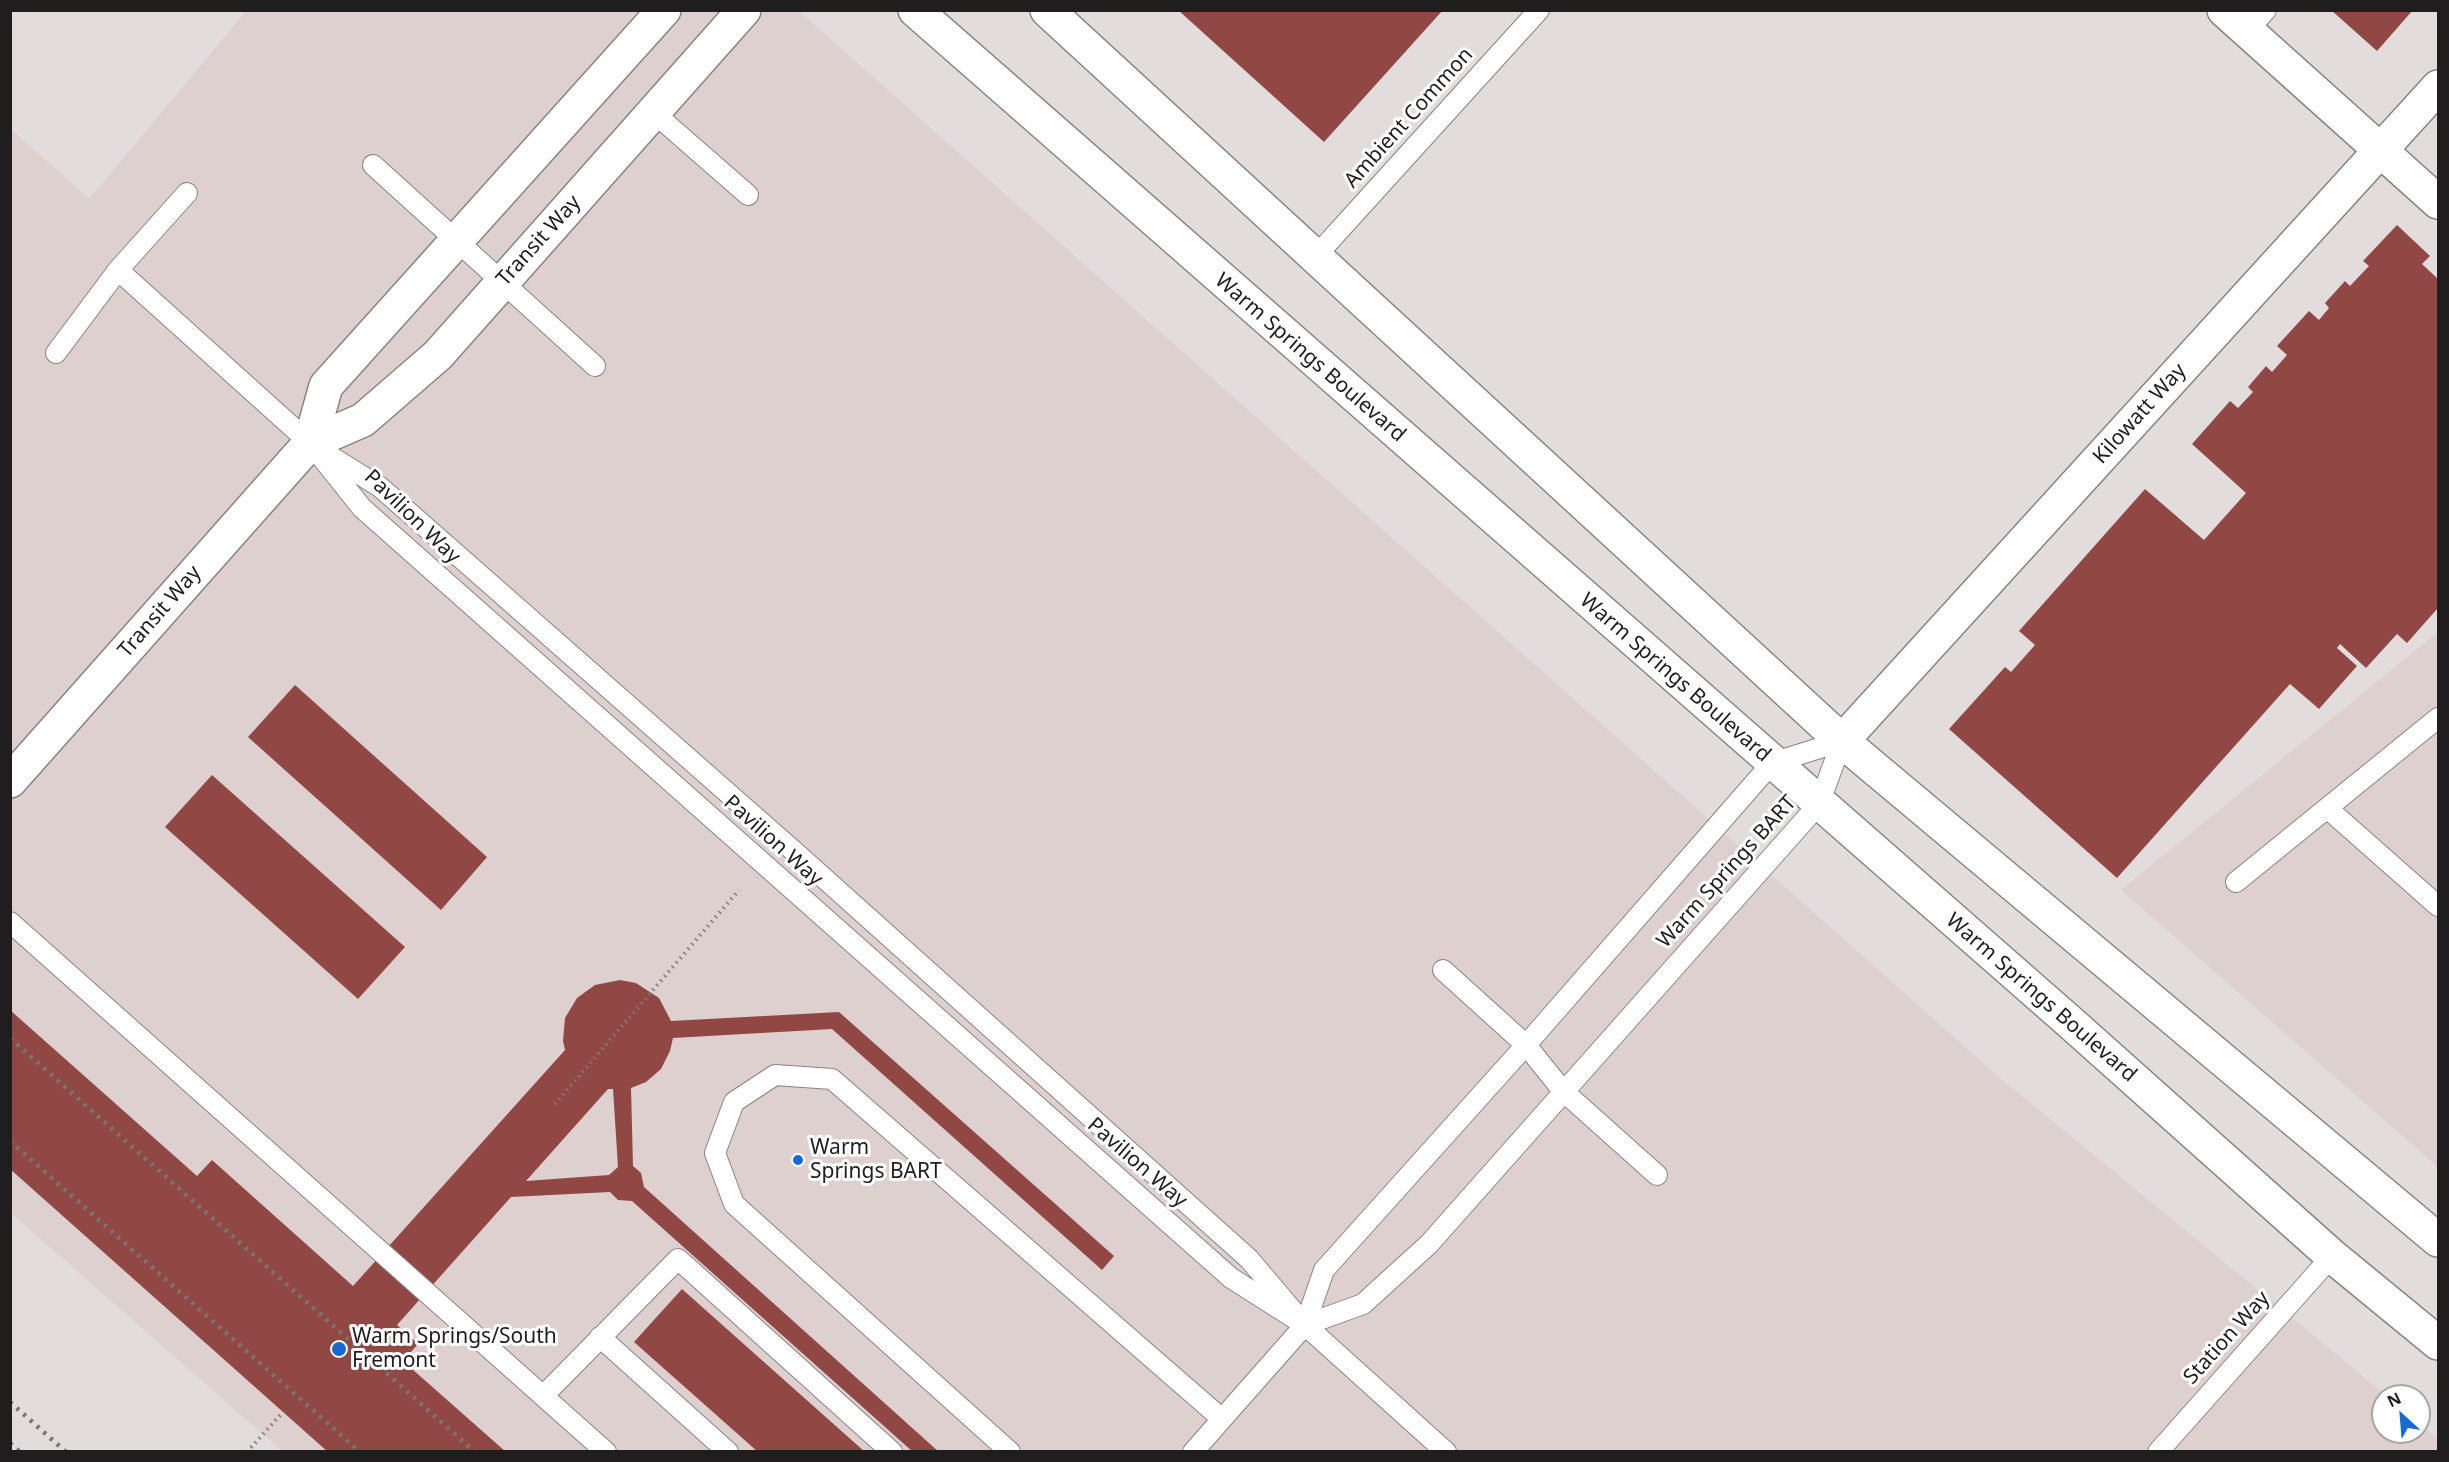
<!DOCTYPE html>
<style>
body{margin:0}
#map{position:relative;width:2449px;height:1462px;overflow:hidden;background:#e2dddc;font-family:"Noto Sans",sans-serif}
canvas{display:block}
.frame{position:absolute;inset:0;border:12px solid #1f1d1d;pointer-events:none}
.north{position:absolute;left:2371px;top:1384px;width:60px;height:60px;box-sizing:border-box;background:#fff;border:2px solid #a5a5a5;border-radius:50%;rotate:334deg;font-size:16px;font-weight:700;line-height:24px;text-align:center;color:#1f1d1d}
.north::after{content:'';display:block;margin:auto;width:21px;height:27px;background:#166ad4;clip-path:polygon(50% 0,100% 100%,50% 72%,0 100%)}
</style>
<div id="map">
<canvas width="2449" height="1462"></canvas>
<div class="frame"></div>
<div class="north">N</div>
</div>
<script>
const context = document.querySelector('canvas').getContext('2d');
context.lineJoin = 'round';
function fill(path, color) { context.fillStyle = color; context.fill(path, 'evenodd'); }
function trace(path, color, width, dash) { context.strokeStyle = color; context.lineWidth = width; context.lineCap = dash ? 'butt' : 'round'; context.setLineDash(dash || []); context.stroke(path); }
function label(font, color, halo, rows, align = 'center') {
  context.font = font + ' "Noto Sans",sans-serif'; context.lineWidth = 6; context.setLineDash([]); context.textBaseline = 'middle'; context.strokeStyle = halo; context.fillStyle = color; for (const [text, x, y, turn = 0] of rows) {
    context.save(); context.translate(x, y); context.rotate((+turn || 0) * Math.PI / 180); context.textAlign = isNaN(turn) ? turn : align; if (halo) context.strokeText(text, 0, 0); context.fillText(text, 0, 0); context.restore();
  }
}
fill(new Path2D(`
 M246,11h553l1201,1067 387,318h-4v36h36v-9l19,16v12h-2156l-271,-238v-1084l78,70z
 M2438,632v535l-317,-277z`), '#ded0ce');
fill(new Path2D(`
 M1178,10h265l-119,132z
 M2331,10h82l-36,41z
 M2397,225l33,31 -8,8 16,15v329l-31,35 -10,-9 -31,34 -26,-24 -3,4 20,18 -38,43 -29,-25 -173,194 -168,-149 56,-62 6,5 24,-27 -16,-14 126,-142 59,51 42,-47 -54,-49 38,-43 8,7 15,-16 -5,-5 18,-21 6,6 15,-17 -10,-9 32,-35 10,9 10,-12 -4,-5 20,-22 5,5 19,-20 -6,-5z
 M295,685l192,172 -46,53 -193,-173z
 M212,775l193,172 -47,52 -193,-172z
 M620,980l16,3 23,15 12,23 168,-9 275,244 -12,14 -270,-241 -159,9 -3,13 -9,18 -15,13 -15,6 2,78 8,7 3,14 295,265h-26l-281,-251 -14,-1 -8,-8 -99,5 -114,128 21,19 -15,17 103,91h-178l-318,-283v-159l187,166 15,-16 141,126 212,-236 -2,-9 2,-23 12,-20 18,-13zM608,1089h5l5,78 -9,8 -83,6z
 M682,1289l183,163h-107l-124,-110z`), '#914845');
const service = new Path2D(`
 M2247,31l19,-21
 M653,112l95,83
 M373,165l222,201
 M1315,257l224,-247
 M118,270l192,173 52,65 869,770 74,47
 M56,353l62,-83 69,-77
 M322,451l58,36 416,366 453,406 56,66 141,127
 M2327,808l111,98
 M2236,882l202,-164
 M10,922l596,530
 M1443,970l83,75 37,46 94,84
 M1305,1325l58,-21 66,-60 390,-440 23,-63
 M600,1337l128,115
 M543,1396l135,-137 214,193
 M1010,1452l-276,-248 -19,-51 19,-51 41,-27 57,4 390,340
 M1193,1452l112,-127 19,-55 202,-225 246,-282 70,-22
 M2158,1452l174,-196`);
const minor = new Path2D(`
 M2224,10l214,192
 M310,443l53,-23 75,-65 306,-345
 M1842,741l596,-654
 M10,781l300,-338 16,-57 338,-376`);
const primary = new Path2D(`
 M915,10l1156,1013 261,233 106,87
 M1047,10l795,731 596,499`);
trace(service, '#888383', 22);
trace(minor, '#888383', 36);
trace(primary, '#888383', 36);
trace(new Path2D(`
 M555,1104l184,-214
 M247,1452l36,-40`), '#7e7a7a', 4, [1.5, 4.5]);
trace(service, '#fff', 20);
trace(minor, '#fff', 33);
trace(primary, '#fff', 33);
trace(new Path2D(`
 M10,1038l465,414
 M10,1141l350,311
 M10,1402l56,50
 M10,1443l10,9`), '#787575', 4.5, [3, 6]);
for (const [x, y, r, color] of [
 [798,1160,6,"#166ad4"],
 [339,1349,8,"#166ad4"]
]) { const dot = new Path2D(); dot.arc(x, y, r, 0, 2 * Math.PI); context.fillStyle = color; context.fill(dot); trace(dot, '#fff', 2); }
label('21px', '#1f1d1d', '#fff', [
 ["Ambient Common",1409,118,-48],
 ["Transit Way",539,241,-48],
 ["Warm Springs Boulevard",1310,358,41],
 ["Kilowatt Way",2140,414,-48],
 ["Pavilion Way",412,517,44],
 ["Transit Way",160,612,-49],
 ["Warm Springs Boulevard",1675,678,41],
 ["Pavilion Way",773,841,42],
 ["Warm Springs BART",1727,872,-48],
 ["Warm Springs Boulevard",2041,998,41],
 ["Pavilion Way",1137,1163,41],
 ["Station Way",2227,1338,-48]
]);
label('21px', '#1f1d1d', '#fff', [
 ["Warm",810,1148],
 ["Springs BART",810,1172],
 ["Warm Springs/South",352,1337],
 ["Fremont",352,1361]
], 'left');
</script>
